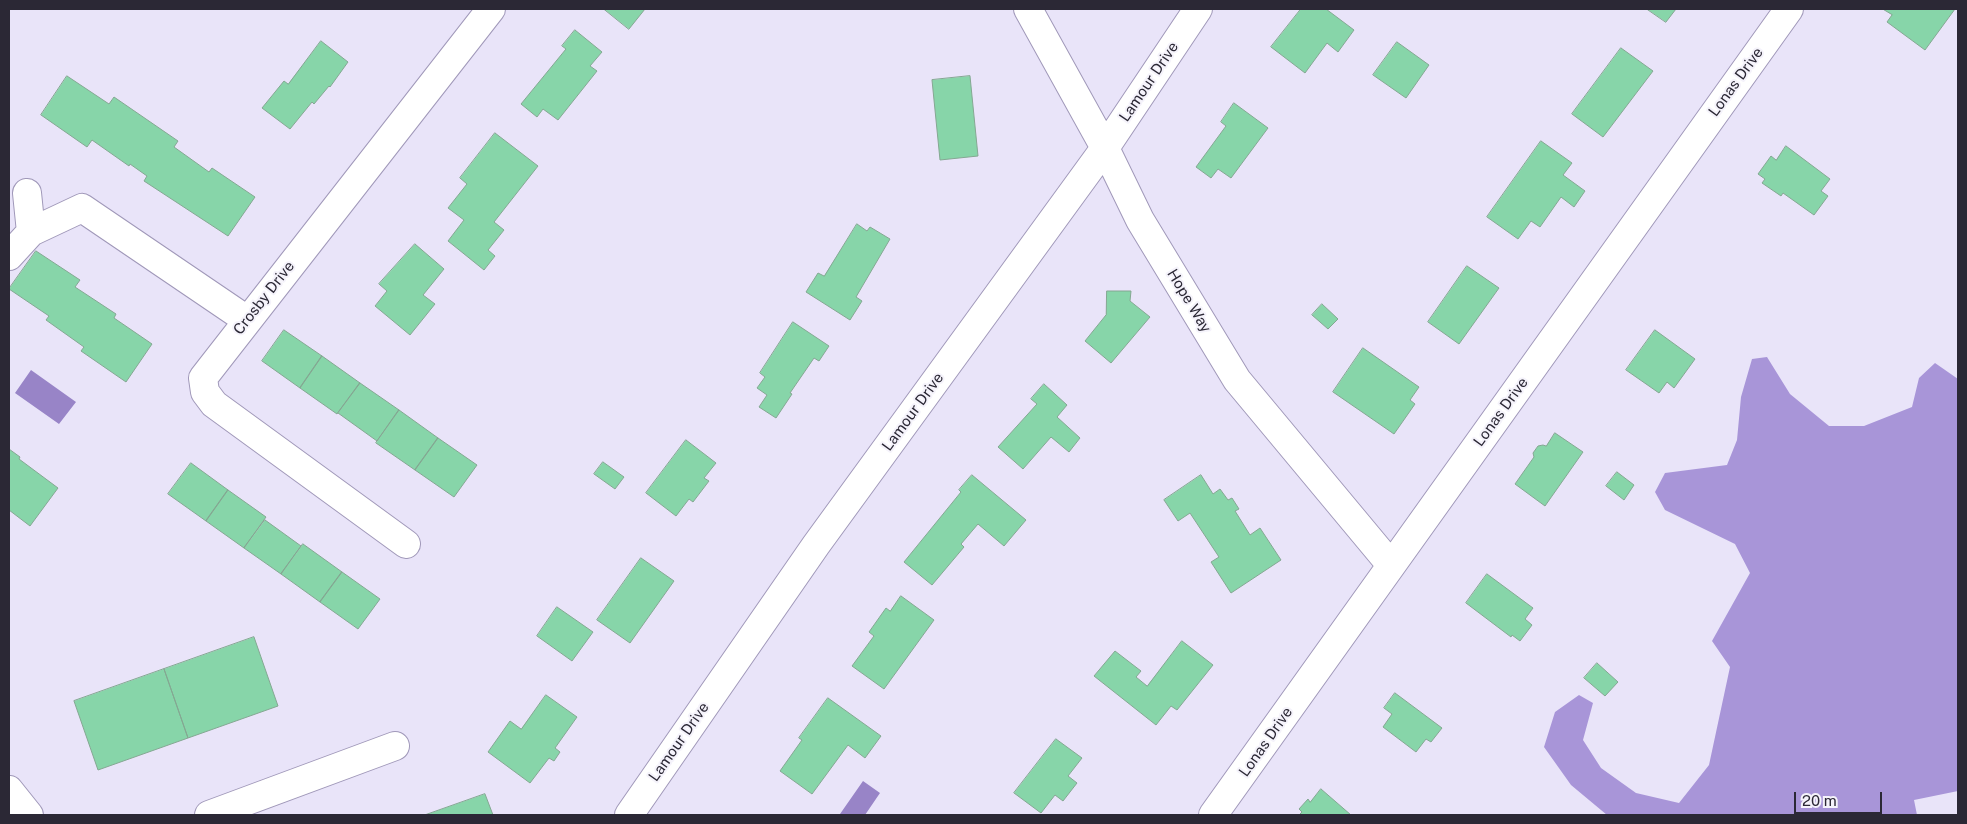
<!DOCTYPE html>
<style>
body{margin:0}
#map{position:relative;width:1967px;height:824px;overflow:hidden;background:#e9e4f9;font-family:"Public Sans",sans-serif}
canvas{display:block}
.frame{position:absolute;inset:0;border:10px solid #2b2835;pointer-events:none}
.scale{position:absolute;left:1794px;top:792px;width:88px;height:22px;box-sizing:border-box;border:2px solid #2b2835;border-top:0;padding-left:6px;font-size:15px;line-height:18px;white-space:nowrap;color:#2b2835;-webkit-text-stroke:4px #f5f3fb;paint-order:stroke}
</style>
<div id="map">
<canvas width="1967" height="824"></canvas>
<div class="frame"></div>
<div class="scale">20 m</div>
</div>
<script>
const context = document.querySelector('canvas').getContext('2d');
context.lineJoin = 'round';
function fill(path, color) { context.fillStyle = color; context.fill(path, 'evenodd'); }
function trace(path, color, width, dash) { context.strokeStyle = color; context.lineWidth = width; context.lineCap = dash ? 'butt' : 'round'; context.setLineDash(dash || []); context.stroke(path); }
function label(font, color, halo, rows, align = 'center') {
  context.font = font + ' "Public Sans",sans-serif'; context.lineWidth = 4; context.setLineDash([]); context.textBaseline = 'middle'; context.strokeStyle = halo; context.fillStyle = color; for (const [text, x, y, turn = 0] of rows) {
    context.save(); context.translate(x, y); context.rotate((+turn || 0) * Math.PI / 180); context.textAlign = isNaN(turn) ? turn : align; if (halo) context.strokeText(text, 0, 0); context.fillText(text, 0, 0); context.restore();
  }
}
fill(new Path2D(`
 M1767,357l23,37 39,32h35l48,-19 7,-29 16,-15 23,16v412l-44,9 3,15h-310l-36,-30 -27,-38 11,-35 24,-17 14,8 -10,37 18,28 35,25 43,10 30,-38 21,-98 -18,-26 38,-68 -15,-29 -70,-34 -10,-18 10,-19 62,-8 10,-25 4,-43 11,-38z`), '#a895d8');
fill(new Path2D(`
 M31,370l45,32 -17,22 -44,-31z
 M863,781l17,12 -15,22h-24l-1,-1z`), '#9884c7');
const building = new Path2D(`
 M604,9h41l-16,20z
 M1301,9h25l28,21 -16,22 -11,-9 -22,30 -34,-26z
 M1647,9h29l-10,13z
 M1883,9h72l-30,41 -38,-28 5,-7z
 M575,30l27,22 -12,14 7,5 -39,49 -15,-11 -6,8 -16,-13 45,-55 -4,-3z
 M321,41l27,21 -18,25 -1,-1 -15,18 -2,-2 -22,27 -28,-21 22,-27 4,3z
 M1397,42l32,23 -23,33 -33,-23z
 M1621,48l32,23 -50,66 -31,-23z
 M67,76l42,28 5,-7 64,44 -4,6 35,25 3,-4 43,29 -27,39 -84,-55 3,-5 -17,-12 -1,2 -37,-26 -5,7 -46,-32z
 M970,76l8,80 -38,4 -8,-80z
 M1234,103l34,25 -37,50 -13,-9 -7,9 -15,-11 30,-41 -5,-4z
 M495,133l43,33 -44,56 10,8 -16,20 7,6 -11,14 -36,-29 16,-21 -16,-12 19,-24 -7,-6z
 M1541,141l31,22 -9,12 22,16 -11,16 -13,-10 -21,30 -9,-6 -13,18 -31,-22z
 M1786,146l44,33 -9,12 7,5 -14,19 -31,-22 -2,3 -19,-13 3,-4 -7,-5 13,-18 5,4z
 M857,224l10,7 3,-4 20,12 -34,58 6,4 -12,19 -44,-28 12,-19 6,3z
 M415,244l29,25 -21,26 12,9 -25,31 -35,-29 12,-15 -8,-7z
 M36,251l44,29 -5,7 41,27 -2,4 38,26 -26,38 -45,-31 3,-4 -38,-27 3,-4 -40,-27z
 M1467,266l32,22 -40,56 -31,-22z
 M1107,291h24l-1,10 20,16 -39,46 -26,-22 21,-26z
 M1322,304l16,15 -10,10 -16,-14z
 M793,322l36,24 -10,15 -5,-3 -24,35 2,1 -16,24 -17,-11 8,-12 -10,-7 8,-11 -5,-4z
 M284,330l38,26 -22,32 -38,-27z
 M1655,330l40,29 -21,29 -7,-6 -8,11 -33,-23z
 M1363,348l56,39 -9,13 5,4 -21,30 -61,-42z
 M322,356l38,27 -23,31 -37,-26z
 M360,383l39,27 -22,31 -39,-28z
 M1044,384l23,21 -10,12 23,21 -11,14 -18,-15 -28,32 -25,-22 39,-43 -6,-5z
 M399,410l39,28 -23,32 -39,-27z
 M1555,433l28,19 -38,54 -30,-22 19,-27 -1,-4 5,-7 5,-1 3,1z
 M438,438l39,27 -23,32 -39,-27z
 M686,440l30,23 -12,15 5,3 -16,21 -4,-3 -13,17 -30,-23z
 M9,449l11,8 -1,2 39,29 -28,38 -21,-16z
 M603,462l21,15 -9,12 -21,-15z
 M191,463l37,27 -22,31 -38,-27z
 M1617,472l17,13 -10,15 -18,-14z
 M972,475l54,45 -22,26 -26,-22 -17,20 3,3 -32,38 -28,-23 57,-70 -2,-2z
 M1201,475l12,19 7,-5 8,11 4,-2 7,11 -4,2 15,24 10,-7 21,32 -50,33 -20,-31 8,-5 -29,-44 -12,8 -14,-21z
 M228,490l38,27 -22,31 -38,-27z
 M265,520l36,26 -20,28 -37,-26z
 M303,544l39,28 -22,30 -39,-28z
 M641,558l33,23 -44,62 -33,-23z
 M342,572l38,27 -22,30 -38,-27z
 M1487,574l46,34 -8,11 7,6 -12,16 -8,-6 -1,2 -45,-34z
 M901,596l33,24 -50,69 -32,-23 22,-30 -5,-4 17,-24 4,3z
 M557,607l36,25 -21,29 -35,-25z
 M254,637l24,69 -90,32 -24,-69z
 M1182,641l31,24 -36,45 -6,-4 -15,19 -62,-49 21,-25 26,20 -5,6 11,9z
 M1597,663l21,19 -13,14 -21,-18z
 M164,669l24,69 -90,32 -24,-69z
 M1395,693l47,35 -11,14 -5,-3 -10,13 -33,-25 9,-13 -8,-6z
 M546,695l31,22 -22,31 5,4 -6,9 -5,-3 -19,25 -42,-31 22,-31 11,8z
 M828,698l53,38 -16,22 -17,-13 -36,49 -32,-23 22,-31 -3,-2z
 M1056,739l26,19 -14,18 9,7 -14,18 -8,-6 -14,18 -27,-20z
 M1321,789l30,26h-52l3,-3 -3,-3 9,-10 2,3z
 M485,794l8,21h-68z`);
fill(building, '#87d5a9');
trace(building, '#84a792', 1);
const minor = new Path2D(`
 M1028,9l77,139 35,72 97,160 154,185
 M27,193l4,39
 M9,256l22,-24 51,-24 165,112
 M406,544l-192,-140 -9,-12 -2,-14 288,-369
 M9,790l20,25
 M209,815l186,-69
 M629,815l187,-270 289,-397 93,-139
 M1213,815l576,-806`);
trace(minor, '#a098b9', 30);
trace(minor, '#fff', 28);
label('15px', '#2b2835', '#f5f3fb', [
 ["Lamour Drive",1149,82,-56],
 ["Lonas Drive",1736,82,-54],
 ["Crosby Drive",264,298,-52],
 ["Hope Way",1189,301,59],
 ["Lamour Drive",913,412,-54],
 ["Lonas Drive",1501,412,-54],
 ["Lamour Drive",679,742,-55],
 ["Lonas Drive",1266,742,-55]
]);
</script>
